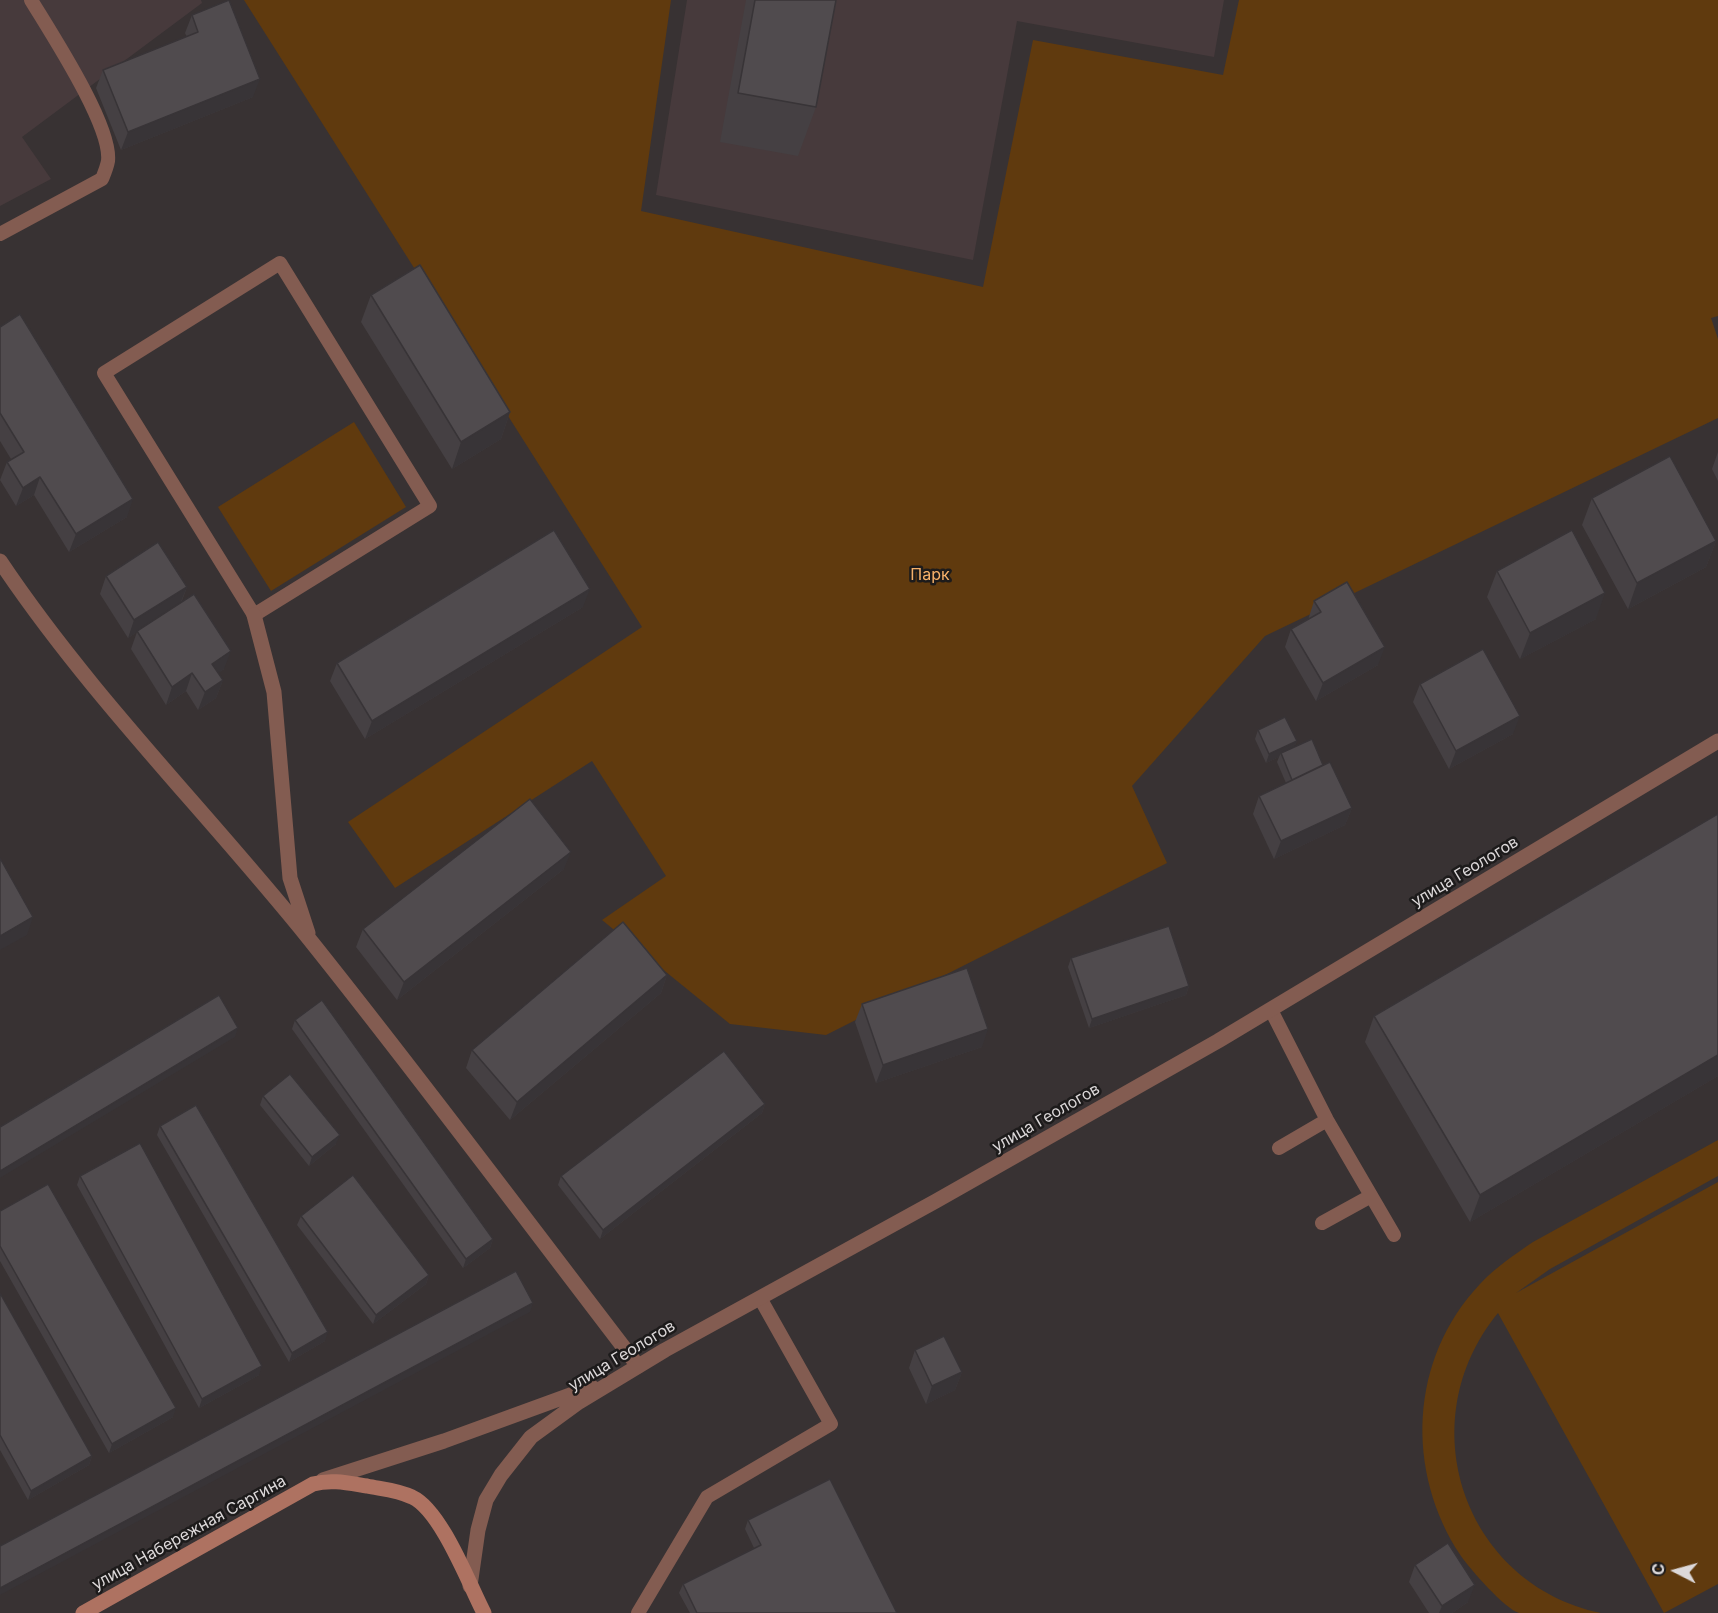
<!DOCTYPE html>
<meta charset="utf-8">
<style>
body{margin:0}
#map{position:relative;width:1718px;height:1613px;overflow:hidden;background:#383233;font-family:Inter,sans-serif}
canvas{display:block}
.north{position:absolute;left:1646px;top:1541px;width:60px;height:60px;-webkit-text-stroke:4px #1d1b1b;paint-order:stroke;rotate:276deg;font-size:16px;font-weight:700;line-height:24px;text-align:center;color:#dcd8d9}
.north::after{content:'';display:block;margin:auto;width:21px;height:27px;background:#dcd8d9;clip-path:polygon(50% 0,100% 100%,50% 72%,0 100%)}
</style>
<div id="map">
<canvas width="1718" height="1613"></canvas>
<div class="north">С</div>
</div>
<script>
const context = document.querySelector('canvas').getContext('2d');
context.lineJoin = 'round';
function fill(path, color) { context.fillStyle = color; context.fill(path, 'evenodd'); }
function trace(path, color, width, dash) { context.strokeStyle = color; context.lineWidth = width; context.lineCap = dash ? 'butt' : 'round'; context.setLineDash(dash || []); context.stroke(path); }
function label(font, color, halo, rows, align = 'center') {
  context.font = font + ' Inter,sans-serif'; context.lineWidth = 5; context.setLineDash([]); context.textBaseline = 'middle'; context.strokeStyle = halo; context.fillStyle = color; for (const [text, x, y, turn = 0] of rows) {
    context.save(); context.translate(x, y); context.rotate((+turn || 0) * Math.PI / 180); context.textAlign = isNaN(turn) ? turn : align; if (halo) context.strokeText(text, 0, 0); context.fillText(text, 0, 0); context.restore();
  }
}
fill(new Path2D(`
 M0,0h201l1,3 -180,134 29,42 -51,27z
 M687,0h537l-10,57 -197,-36 -44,239 -317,-65z`), '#473a3c');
fill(new Path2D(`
 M244,0h427l-30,211 342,76 50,-247 190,35 16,-75h479v316l-7,2 7,21v79l-453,218 -133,150 35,77 -341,172 -96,-11 -128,-104 64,-44 -74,-115 -197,127 -47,-66 294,-195z
 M354,422l52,85 -135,84 -53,-84z
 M1718,1140v36l-168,93 -34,24 202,-111v402l-54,29 -166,-300c-89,108 -35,271 103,300 -20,0 -39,0 -59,0 -7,0 -16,0 -23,0 -14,-4 -49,-44 -58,-57 -56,-84 -52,-197 19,-272 16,-17 34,-29 53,-42z`), '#603a0e');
trace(new Path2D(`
 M0,234l102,-55c2,-5 5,-12 6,-18 4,-35 -57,-128 -77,-161
 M280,263l150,243 -176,109 -150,-242z
 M1271,1010l56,110 67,115
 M1279,1148l48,-28
 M1322,1223l49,-27
 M638,1613l69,-116 124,-73 -71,-126`), '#835c51', 14);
trace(new Path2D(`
 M0,561c91,136 208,252 310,379 112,140 219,284 328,426
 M254,615l20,77 16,186 18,55`), '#835c51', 15);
trace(new Path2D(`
 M323,1480l121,-39 148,-54
 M470,1586l8,-56 8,-30 15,-25 30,-38 48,-35 86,-52 271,-149 282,-160 500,-300`), '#835c51', 15);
trace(new Path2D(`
 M83,1613l230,-129c18,-5 35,-1 54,2 15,3 31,4 45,11 29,13 57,87 72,116`), '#ae7261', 15);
fill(new Path2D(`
 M746,0h90l-20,107 -18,49 -78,-14z
 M192,15l61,82 -132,53 -25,-62 7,-18 84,-33 -2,-4z
 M371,295l139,117 -9,27 -49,30 -91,-147z
 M0,327l127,190 -58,35 -35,-57 -18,11 -16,-26 7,-18 4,-3 -11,-18z
 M1718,452v29l-6,-12z
 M1592,498l124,43 -10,26 -78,42 -46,-84z
 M1497,571l99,48 -76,40 -33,-62z
 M106,576l81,11 -6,16 43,66 -6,4 5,7 -7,18 -18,12 -12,-19 -20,14 -35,-56 6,-17 -9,6 -28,-44z
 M1314,601l64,64 -62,36 -31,-54 6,-18 17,-9z
 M583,607l-218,132 -35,-58 7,-18z
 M1420,684l93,50 -64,35 -36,-67z
 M1258,730l39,11 -3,6 29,18 29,43 -7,17 -71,34 -21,-45 6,-18 27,-13 -9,-21 2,-5 -13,6 -11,-24z
 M1718,814v262l-248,146 -105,-180 9,-26z
 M564,869l-167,131 -41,-53 7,-18z
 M1071,958l118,28 -3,9 -97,33 -21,-61z
 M667,975l-6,18 -151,127 -44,-52 6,-18z
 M862,1004l120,43 -106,36 -21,-61z
 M295,1020l198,219 -3,9 -27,20 -171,-239z
 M263,1096l73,48 -27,22 -49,-61z
 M765,1104l-3,9 -162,126 -42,-54 3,-9z
 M160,1126l165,215 -36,21 -132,-227z
 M80,1176l179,199 -60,33 -122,-223z
 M0,1211l173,206 -64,36 -109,-192z
 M301,1216l128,59 -3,9 -53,40 -76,-99z
 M0,1293l92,163 -3,9 -61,35 -28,-50z
 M915,1350l47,22 -7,18 -29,14 -17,-36z
 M748,1520l149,93h-207l-11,-20 4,-9 71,-36 -9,-19z
 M1415,1565l53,37 -16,11h-23l-20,-31z`), '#454043');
fill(new Path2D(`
 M260,79l-7,18 -132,53 7,-18z
 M510,412l-9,27 -49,30 9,-27z
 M40,477l-6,18 -18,11 7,-18z
 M133,499l-6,18 -58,35 7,-18z
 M1716,541l-10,26 -78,42 9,-26z
 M187,587l-7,17 -52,34 6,-18z
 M590,589l-7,18 -218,132 7,-18z
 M1605,593l-9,26 -76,40 10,-26z
 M1385,647l-7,18 -62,36 7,-18z
 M231,651l-7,18 -18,13 6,-18z
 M192,673l-6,18 -20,14 6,-18z
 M223,680l-7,18 -18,12 7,-18z
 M1520,716l-7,18 -64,35 7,-18z
 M1297,741l-4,9 -12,3 -2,4 -13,6 3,-9z
 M1352,808l-7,17 -71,34 7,-18z
 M571,852l-7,17 -167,131 7,-18z
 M33,917l-6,18 -27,15v-14z
 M667,975l-6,18 -151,127 7,-18z
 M1189,986l-3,9 -97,33 3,-9z
 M238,1028l-3,9 -235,141v-7z
 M988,1029l-6,18 -106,36 7,-18z
 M1718,1055v21l-248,146 10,-27z
 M765,1104l-3,9 -162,126 3,-9z
 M340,1135l-4,9 -27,22 3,-9z
 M493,1239l-3,9 -27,20 3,-9z
 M429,1275l-3,9 -53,40 3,-9z
 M533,1303l-3,9 -530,283v-7z
 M328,1332l-3,9 -36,21 3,-9z
 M262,1366l-3,9 -60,33 3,-9z
 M962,1372l-7,18 -29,14 6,-18z
 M176,1408l-3,9 -64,36 3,-9z
 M92,1456l-3,9 -61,35 3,-9z
 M1475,1585l-7,17 -16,11h-13l3,-7z`), '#383437');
const building = new Path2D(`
 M229,0l31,79 -132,53 -25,-62 95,-38 -6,-17z
 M755,0h81l-20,107 -78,-14z
 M420,265l90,147 -49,30 -90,-147z
 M20,314l113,185 -57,35 -36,-57 -17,11 -16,-26 17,-10 -24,-39v-86z
 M1670,456l46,85 -79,42 -45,-85z
 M554,530l36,59 -218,132 -35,-58z
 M1572,530l33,63 -75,40 -33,-62z
 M158,542l29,45 -53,33 -28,-44z
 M1347,582l38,65 -62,36 -32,-54 30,-17 -7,-11z
 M194,594l37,57 -19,13 11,16 -18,12 -13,-19 -20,14 -35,-56z
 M1483,649l37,67 -64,35 -36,-67z
 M1285,717l12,24 -28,13 -11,-24z
 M1312,739l11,26 -31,15 -11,-27z
 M1330,762l22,46 -71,33 -22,-45z
 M530,799l41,53 -167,130 -41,-53z
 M1718,814v241l-238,140 -106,-179z
 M0,858l33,59 -33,19z
 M623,922l44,53 -150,127 -45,-52z
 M1169,926l20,60 -97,33 -21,-61z
 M967,968l21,61 -105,36 -21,-61z
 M219,995l19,33 -238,143v-44z
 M322,1000l171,239 -27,20 -171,-239z
 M724,1051l41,53 -162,126 -42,-54z
 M290,1074l50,61 -28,22 -49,-61z
 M196,1105l132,227 -36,21 -132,-227z
 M140,1143l122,223 -60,33 -122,-223z
 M353,1175l76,100 -53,40 -75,-99z
 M48,1184l128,224 -64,36 -112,-198v-35z
 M516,1271l17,32 -533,285v-42z
 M0,1293l92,163 -61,35 -31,-56z
 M944,1336l18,36 -30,14 -17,-36z
 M830,1479l67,134h-200l-14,-29 78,-39 -13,-25z
 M1448,1543l27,42 -33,21 -27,-41z`);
fill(building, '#504b4e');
trace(building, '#383437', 1.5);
label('16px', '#f6b16a', '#1d1b1b', [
 ["Парк",930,575]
]);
label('16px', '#dcd8d9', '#1d1b1b', [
 ["улица Геологов",1465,872,-31],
 ["улица Геологов",1046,1118,-30],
 ["улица Геологов",622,1356,-31],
 ["улица Набережная Саргина",189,1533,-29]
]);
</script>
